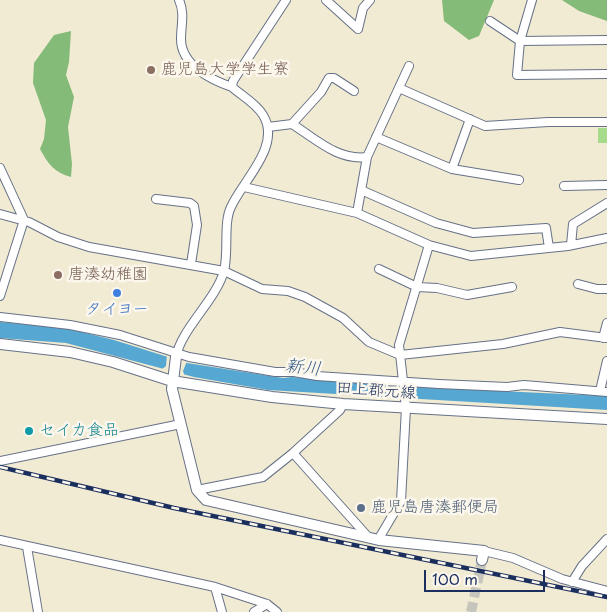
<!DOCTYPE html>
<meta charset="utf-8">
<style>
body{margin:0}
#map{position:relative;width:607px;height:612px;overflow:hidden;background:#f1ebd3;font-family:"Playpen Sans",sans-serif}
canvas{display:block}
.scale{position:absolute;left:424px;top:570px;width:121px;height:22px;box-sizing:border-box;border:2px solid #1b2f5e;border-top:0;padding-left:6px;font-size:15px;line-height:18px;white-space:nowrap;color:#1b2f5e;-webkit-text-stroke:4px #fbf7ec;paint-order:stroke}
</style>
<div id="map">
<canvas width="607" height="612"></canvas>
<div class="scale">100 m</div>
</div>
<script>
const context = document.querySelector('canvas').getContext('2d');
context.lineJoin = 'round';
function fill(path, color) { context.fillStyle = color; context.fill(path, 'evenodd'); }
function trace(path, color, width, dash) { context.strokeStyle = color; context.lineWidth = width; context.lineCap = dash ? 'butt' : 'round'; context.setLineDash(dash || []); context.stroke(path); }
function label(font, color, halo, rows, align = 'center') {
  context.font = font + ' "Playpen Sans","Klee One",sans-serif'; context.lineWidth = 5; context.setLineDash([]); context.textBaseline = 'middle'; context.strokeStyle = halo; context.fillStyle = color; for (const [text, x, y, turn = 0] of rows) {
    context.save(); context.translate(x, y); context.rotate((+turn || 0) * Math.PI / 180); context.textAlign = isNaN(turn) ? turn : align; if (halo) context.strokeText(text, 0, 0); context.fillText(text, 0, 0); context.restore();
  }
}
fill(new Path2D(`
 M598,128h9v15h-9z`), '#a6db8c');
fill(new Path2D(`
 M442,0h52l-15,36 -10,4 -25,-19z
 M562,0h45v21l-28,-10z
 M71,31l-2,31 -3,13 8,22 -6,30 4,37 -1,13c-16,-4 -23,-13 -31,-28l4,-10 2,-19 -13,-37 1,-20 20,-28z`), '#84bb78');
fill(new Path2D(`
 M0,322l65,6 49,12 73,23 96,15 9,-1 122,10 193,9v14l-339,-20 -74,-13 -128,-34 -66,-5z`), '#56a7d1');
fill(new Path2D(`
 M167,354l20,7 -4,10 2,6 -24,-7 5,-4z`), '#f1ebd3');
trace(new Path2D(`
 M471,612l11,-52`), '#c6c5bc', 10, [10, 5]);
const minor = new Path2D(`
 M179,0c6,13 2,25 2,39 0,26 30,41 51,48
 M326,0l32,29 5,-21 7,-8
 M532,0l-12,41 -3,34 90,-1
 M490,21l30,20 87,-1
 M399,88l86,38 63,-4h59
 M292,124c24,15 46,37 75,33
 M268,127l24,-3 29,-32 8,-14h5l20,13
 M376,137l76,32 67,11
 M0,168l24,52 -24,76
 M452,169l18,-50
 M564,186l43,-1
 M244,187l113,26 72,32 42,11 97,-10 39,-8
 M361,190l75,33 37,10 73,-5 3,20
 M156,199l34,4 4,3 3,19 -6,39
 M357,213l10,-56 42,-91
 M0,214l29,8 29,15 31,10 135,24 38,18 26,2 17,6 38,21 26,24 31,13 103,-11 57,-12 47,6
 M571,245l2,-21 34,-21
 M379,269l38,18 20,1 30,7 45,-8
 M578,284l19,5h10
 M0,317l70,8 50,10 69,22 86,15h19l23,4 122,8 68,3 17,-2 83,7
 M603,338l4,-15
 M176,357c5,-28 40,-57 48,-86 5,-19 -1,-48 7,-64 12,-27 51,-61 32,-92 -7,-12 -21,-19 -31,-28l1,-6 53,-81
 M600,391l7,-30
 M293,453l76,85
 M0,461l181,-37
 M197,490l66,-13 30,-24 47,-43 3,-6
 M0,540l215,47 52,17 10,8
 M378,540l23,-39 5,-93 -7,-63 30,-100
 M27,547l11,65
 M484,551l29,7 49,21 45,12
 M572,582l10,-16 25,-27
 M215,587l7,25
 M254,612l13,-8`);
const tertiary = new Path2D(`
 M0,344l70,8 43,10 59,19 100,16 71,7 264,15
 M176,357l-4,32 25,101 9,10 173,40 105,11 -2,9`);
trace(minor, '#667187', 10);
trace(tertiary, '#667187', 12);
trace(minor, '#fff', 8);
trace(tertiary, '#fff', 10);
const rail = new Path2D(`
 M0,467l174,41 433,89`);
trace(rail, '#1b2f5e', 4.5);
trace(rail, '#fbf7ec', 2.5, [8]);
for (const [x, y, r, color] of [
 [151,70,5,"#8d6e63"],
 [58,275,5,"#8d6e63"],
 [117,293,5,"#3f7fe0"],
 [29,431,5,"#0f9aa8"],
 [361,508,5,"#5c6f8a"]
]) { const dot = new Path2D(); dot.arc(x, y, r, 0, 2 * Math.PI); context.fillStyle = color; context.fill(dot); trace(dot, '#fbf7ec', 2); }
label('16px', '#785e54', '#fbf7ec', [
 ["鹿児島大学学生寮",161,70],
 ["唐湊幼稚園",68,275]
], 'left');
label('16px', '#366cbe', '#fbf7ec', [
 ["タイヨー",117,310]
]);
label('16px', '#1b2f5e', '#fbf7ec', [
 ["田上郡元線",376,391,4]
]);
label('16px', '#0d838f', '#fbf7ec', [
 ["セイカ食品",39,431]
], 'left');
label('16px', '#4e5e75', '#fbf7ec', [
 ["鹿児島唐湊郵便局",371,508]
], 'left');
label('italic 18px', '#305986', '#fbf7ec', [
 ["新川",303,368,6]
]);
</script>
